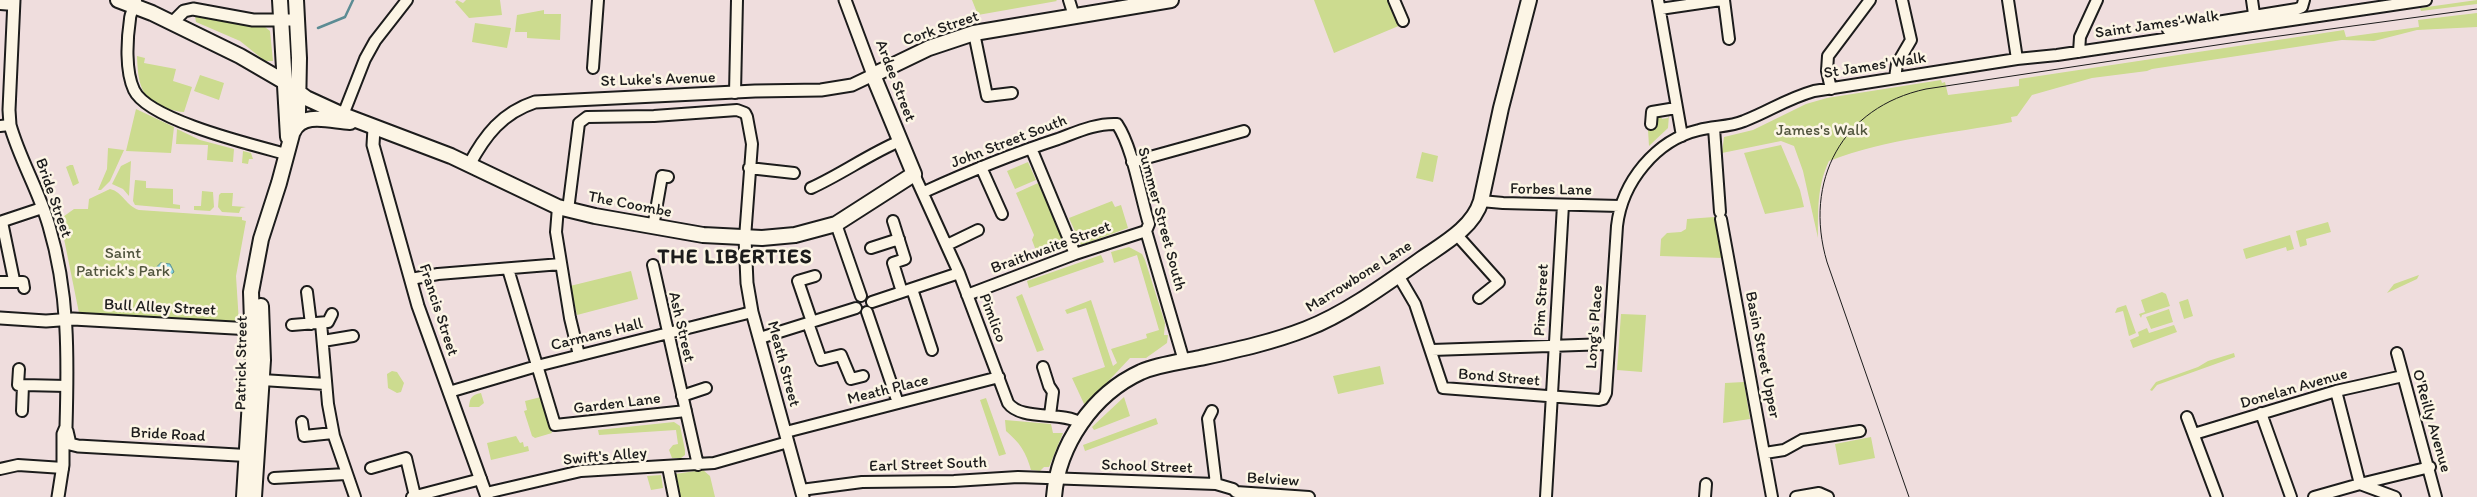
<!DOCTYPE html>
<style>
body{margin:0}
canvas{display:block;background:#efdddd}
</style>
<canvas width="2477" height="497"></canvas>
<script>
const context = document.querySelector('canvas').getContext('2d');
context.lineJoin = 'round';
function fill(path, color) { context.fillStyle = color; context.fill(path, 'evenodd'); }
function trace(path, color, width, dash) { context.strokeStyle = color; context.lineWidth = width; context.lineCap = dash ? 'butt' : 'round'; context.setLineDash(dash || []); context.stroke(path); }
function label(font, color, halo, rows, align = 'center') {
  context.font = font + ' Itim,sans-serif'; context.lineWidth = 5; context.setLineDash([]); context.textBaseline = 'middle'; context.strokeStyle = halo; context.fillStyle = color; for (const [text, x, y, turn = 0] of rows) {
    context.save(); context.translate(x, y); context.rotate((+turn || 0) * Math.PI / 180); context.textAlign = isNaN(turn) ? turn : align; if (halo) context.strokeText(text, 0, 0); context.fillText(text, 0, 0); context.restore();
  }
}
fill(new Path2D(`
 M457,0l6,3 3,-3h34l2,15 -33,3 -14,-16z
 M972,0h84l1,1 -79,14z
 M1314,0h76l11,25 -67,28z
 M2477,0v4l-56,7 -1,-3z
 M544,10v4h17l-1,26 -33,-2v-6h-12l2,-17z
 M2477,13v14l-60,3 -43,11 -32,-1 -190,29 -5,2 -55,7 -60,17 -15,21 -6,1 1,5c-62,12 -124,16 -183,39 -12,25 -11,50 -11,77l-15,-67 -9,-25 -13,-5 -59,12 2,-16 29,-7 53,-26 21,-6 114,-18 1,3 3,-1 3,13 71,-9v-7l325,-49 2,7 73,-10 -1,-7z
 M195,16l70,11 5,4 3,30h-8l-25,-20 -44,-19z
 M475,23l36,5 -4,20 -35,-6z
 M137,56l8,2 -1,5 32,6 -3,12 19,6 -8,25c-5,0 -10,-2 -16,-3 -28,-8 -30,-27 -31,-53z
 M200,75l24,8 -5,17 -25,-9z
 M136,109l38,18 -3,26 -45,-2z
 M1660,114l2,5 6,-1 1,-3 -1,13 -19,18 -1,-16 9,-2v-13z
 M177,129l23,11 34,9 -1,13 -26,-2 1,-15 -32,-1z
 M1781,145l19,45 4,17 -39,7 -21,-61z
 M108,148l16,2 -14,31 -9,9h-3l9,-21z
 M243,151l8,2 2,6h-4l-1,5 -6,-1z
 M1422,152l16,4 -5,26 -17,-4z
 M131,161l-2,35 -6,-7 -11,-5 9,-18z
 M1028,162l8,18 -21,9 -8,-18z
 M70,165h3l6,18 -6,3 -7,-19z
 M135,180l11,1v7l27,1v15l7,1v4l-45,-4 -2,-4z
 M1038,183l27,61 -27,12 -6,-16 2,-5 -18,-42z
 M110,189c13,3 16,17 29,21l103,7v3l4,1 -10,55 3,47 -160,-10 -19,-94 14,-10h14l1,-10z
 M202,191l11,1 1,15 -4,4 -16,-1v-4h7z
 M221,193h12l-1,13 14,1 -5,1 -2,5 -17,-1 -4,-5 1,-12z
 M1112,201l3,6 6,-2 7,23 -47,17 -12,-27z
 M1714,217l9,41 -63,-2 1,-17 6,-6 14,-1 5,-3 1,-10z
 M2328,222l3,10 -25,7 1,6 -7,2 -4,-16z
 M2290,235l4,14 -7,2 -1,-4 -40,12 -3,-10z
 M1129,247l13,7 3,6 20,63 -1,12h4l-1,8 -21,15h-16l-45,48 -13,-28 33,-11 -19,-59 -19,6 -2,-4 26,-10 22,66 4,-3 -6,-14 36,-11 -1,-4 13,-4 -22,-75 -23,8 -3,-11z
 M1101,255l3,7 -75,26 -2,-7z
 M631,271l7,28 -61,16 -7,-29z
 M2419,275l-2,4 -30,14 7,-9z
 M2162,292l4,2 4,12 -28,9 -1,3 -2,-4 6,-2 -4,-12z
 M1022,294l22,56 -7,2 -21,-55z
 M2188,299l5,17 -9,3 -5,-17z
 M2126,305l10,28 -7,3 -6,-25 -8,2 2,-5z
 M2169,309l4,13 -22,7 -5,-12z
 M1621,314l25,1 -4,57 -25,-2z
 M2174,325l3,7 -44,16 -3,-8 9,-4 -1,-4 9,-4 2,5z
 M2234,353l1,4 -78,28 -5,6 -2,-1 6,-8 42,-15 10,-6z
 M1380,366l4,18 -46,10 -5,-18z
 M392,371l5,1 7,11 -3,9 -4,1 -9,-5 -1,-14z
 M1744,382l6,37 -27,4 2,-40z
 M481,393l3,10 -5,4h-10c1,-9 2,-12 12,-14z
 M541,397l11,36 -17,5 -3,-2 -8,-25 3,-1 -2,-9z
 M1124,397l6,19 -36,14 -2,-3z
 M986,398l20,56 -7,2 -19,-56z
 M1156,418l2,6 -73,27 -2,-6z
 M1005,420l46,4 2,9h10l-14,34h-5l-4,4 -9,-1c-5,-18 -11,-27 -25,-39z
 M674,422l6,4 5,24v5l-4,3h-9l-3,-8 4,-5 5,-1 -2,-14 -77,5 -1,-5z
 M516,436l4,7 3,-1 1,5 4,-1 1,5 -38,9 -4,-17z
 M1871,437l4,21 -36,7 -4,-21z
 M703,470l7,6 5,21h-36l-4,-23z
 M661,475l2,13 -12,2 -4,-14z`), '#ccdb8f');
const water = new Path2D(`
 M161,263l9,1 4,8 -5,4h-9l-5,-7z`);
fill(water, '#87d7e4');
trace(water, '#5c8c94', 1);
trace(new Path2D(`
 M318,28l27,-11 8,-17`), '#5c8c94', 2.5);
const minor = new Path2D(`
 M1069,0l5,16
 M1394,0l9,21
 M1658,0l24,136
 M1724,0l5,39
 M2008,0l9,59
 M2252,0l3,21
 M136,1c-1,6 -6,12 -6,18 -3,20 -5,52 4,71 14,30 119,55 152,64
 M0,4l14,1
 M1660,9l61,-9
 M2168,30l129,-21 5,-2 2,-7
 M974,33l13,63 25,-3
 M2079,52l1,-15 17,-37
 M593,68l5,-68
 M1895,78l2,-14 14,-24 -9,-40
 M1831,89l-4,-18 1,-15 42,-56
 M735,93l2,-93
 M343,115l22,-56 10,-18 32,-41
 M1651,124l1,-12 24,-4
 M0,126l10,-1
 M1714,128l6,84
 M1031,148l44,106
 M1132,162l112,-31
 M981,167l21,47
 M749,168l45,5
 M914,174l45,99 49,130c13,18 53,8 73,20
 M811,188c31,-14 58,-34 89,-47
 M924,192c44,-20 88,-38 134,-53 19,-7 38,-16 59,-15 16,24 23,71 32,100l-3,7 38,130
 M1481,201l22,2 117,3
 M558,207l-2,25 14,86 9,37
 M568,210l11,-87 8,-6 67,-1 83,-6 8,3 2,4 5,27 -7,94
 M1721,219l51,278
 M893,221l12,38 -12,4 9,29
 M0,222l42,-14
 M2,222l12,58
 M836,224l25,72
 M653,227l9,-51 6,1
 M1456,234l43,48 -20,16
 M947,245l31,-15
 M871,248l28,-9
 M653,265l45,200
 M508,269l47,156 131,-14
 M1398,275l17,29 28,84 156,12 4,-1 3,-6 11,-167c5,-44 39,-86 82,-96 15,-4 31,-3 45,-9 26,-10 42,-22 70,-30l203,-32 40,-4 369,-55
 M411,279l27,-5 123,-10
 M1,282h22l1,6
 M912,289l20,61
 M307,292l4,32
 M967,295l108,-41 71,-23
 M872,302l87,-29
 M867,312l31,91
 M812,322l-14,-41 17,-5
 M321,323l7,81 6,32 21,61
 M808,323l13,37 20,-5 10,24 12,-3
 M292,325l36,-3 4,-8
 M760,338l96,-30
 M323,341l30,-5
 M1432,350l176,-6
 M2397,353l39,144
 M1043,367l6,19 4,6 -3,23
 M19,369l-1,16h5l-1,26
 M262,380l64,4
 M23,385l44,1
 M2336,391l24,93 70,-17
 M449,392l88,-26 215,-54
 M682,396l24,-8
 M1212,411l-4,8 8,65
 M2261,413l30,84
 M2187,417l30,80
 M302,422l2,14 29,-3
 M786,432l213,-55
 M2194,434l142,-43 67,-15
 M1765,453l19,-3 18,-10 58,-9
 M668,467l6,30
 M371,468l35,-10 9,38
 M0,469l18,-4 45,3
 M274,478l72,-4
 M801,490l61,-8 92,-1 64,-4 198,7 17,5 3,3
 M1236,492l73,5
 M486,493l95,-22 133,-8 74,-21
 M412,497l69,-18
 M1546,497l17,-292
 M1705,497l1,-13
 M1796,497l23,-4 9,4
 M2314,497l46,-13 35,13`);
const tertiary = new Path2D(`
 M14,0l-5,110 1,15c10,35 29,66 39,101 20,67 19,131 17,201l-3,7v31l-5,32
 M173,22l11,-11 9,-2 60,11h44
 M374,128l-1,17 45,161 69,191
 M469,165c16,-30 33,-52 66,-63l220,-11 66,-1 31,-5 21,-10 -28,-75
 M745,238l2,45 5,29 51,185
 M0,318l46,3 27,-2 179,10
 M67,431l3,13 8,2 177,10`);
const secondary = new Path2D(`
 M118,0l34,13 88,43 43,25 23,17 37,17 108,41 107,51 37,9 108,19 59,3 33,-3 41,-11 78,-50 -41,-99 56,-27 45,-15 197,-33
 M280,0l8,137
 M293,132c9,-21 38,-11 57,-10
 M244,497l9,-145 -2,-60 10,-53 18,-56 19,-71 1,-54 -3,-58
 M254,497l9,-137 -2,-54
 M1054,497c4,-52 39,-103 87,-125 19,-8 40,-10 59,-14 36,-8 73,-16 106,-29 39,-15 80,-45 114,-69 23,-16 53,-32 61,-59l20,-93 28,-108`);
trace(minor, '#1c1c1c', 14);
trace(tertiary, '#1c1c1c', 15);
trace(secondary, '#1c1c1c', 18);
trace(minor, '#fcf5e5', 10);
trace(tertiary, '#fcf5e5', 11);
trace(secondary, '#fcf5e5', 14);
trace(new Path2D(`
 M1909,497l-82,-235c-24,-81 15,-155 99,-173l324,-49 227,-31`), '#1c1c1c', 1);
label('16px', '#1c1c1c', '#fcf5e5', [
 ["Saint James' Walk",2157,25,-8],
 ["Cork Street",941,29,-19],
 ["St James' Walk",1875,66,-9],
 ["St Luke's Avenue",658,80,-2],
 ["Ardee Street",895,81,69],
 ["John Street South",1009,142,-21],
 ["Forbes Lane",1551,190,1],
 ["Bride Street",53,198,71],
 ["The Coombe",630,205,11],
 ["Summer Street South",1161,219,75],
 ["Braithwaite Street",1051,248,-20],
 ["Marrowbone Lane",1359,277,-32],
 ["Pim Street",1542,300,-87],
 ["Bull Alley Street",160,308,3],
 ["Francis Street",438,310,72],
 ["Pimlico",992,318,69],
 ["Ash Street",681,327,77],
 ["Long's Place",1595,327,-86],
 ["Carmans Hall",597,335,-14],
 ["Basin Street Upper",1762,355,79],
 ["Patrick Street",242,363,-89],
 ["Meath Street",783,364,75],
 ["Bond Street",1499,378,5],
 ["Donelan Avenue",2294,389,-16],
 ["Meath Place",888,390,-14],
 ["Garden Lane",617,404,-7],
 ["O'Reilly Avenue",2431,421,74],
 ["Bride Road",168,435,3],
 ["Swift's Alley",605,457,-5],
 ["Earl Street South",928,465,-2],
 ["School Street",1147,467,2],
 ["Belview",1273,480,4]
]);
label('16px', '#51553e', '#fcf5e5', [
 ["James's Walk",1822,131],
 ["Saint",123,254],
 ["Patrick's Park",123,272]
]);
context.letterSpacing = '1px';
label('bold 21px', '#1c1c1c', '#fcf5e5', [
 ["THE LIBERTIES",735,258]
]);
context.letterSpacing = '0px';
</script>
